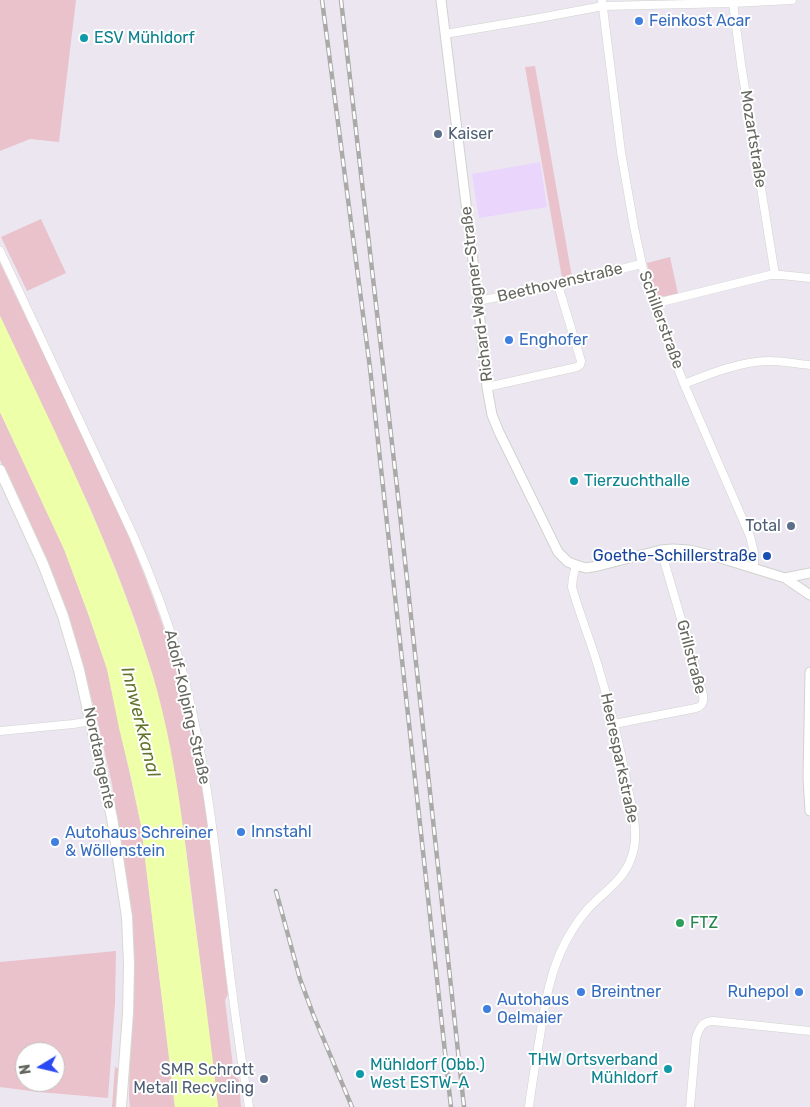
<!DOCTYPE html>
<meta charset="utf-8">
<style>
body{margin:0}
#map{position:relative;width:810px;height:1107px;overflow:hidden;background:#ece6f1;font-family:Rubik,sans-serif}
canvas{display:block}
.north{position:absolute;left:15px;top:1042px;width:50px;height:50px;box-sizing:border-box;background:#fff;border:1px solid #c1c2bf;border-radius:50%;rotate:261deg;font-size:14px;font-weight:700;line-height:20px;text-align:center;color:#64675e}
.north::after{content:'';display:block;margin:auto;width:18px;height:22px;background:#2b49f2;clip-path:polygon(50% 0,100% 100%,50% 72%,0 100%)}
</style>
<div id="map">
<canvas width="810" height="1107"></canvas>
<div class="north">N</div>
</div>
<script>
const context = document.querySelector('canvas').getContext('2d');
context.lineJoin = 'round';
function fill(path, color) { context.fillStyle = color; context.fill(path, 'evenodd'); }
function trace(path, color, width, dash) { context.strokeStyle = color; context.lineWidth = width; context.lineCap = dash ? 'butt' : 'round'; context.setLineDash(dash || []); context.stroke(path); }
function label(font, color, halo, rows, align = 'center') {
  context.font = font + ' Rubik,sans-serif'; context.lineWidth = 4; context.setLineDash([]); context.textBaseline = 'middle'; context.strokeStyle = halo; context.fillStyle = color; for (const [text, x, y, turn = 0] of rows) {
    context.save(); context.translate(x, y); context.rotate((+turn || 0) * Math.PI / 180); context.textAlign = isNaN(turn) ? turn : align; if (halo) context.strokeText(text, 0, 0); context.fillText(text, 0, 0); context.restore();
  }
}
fill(new Path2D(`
 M0,0h76l-17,142 -29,-3 -30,12z
 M535,66l37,211 -10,1 -37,-211z
 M41,219l25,54 -39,18 -26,-54z
 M670,257l8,37 -18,3 -3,-1 -3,-2 -7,-31z
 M0,263c26,55 53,109 79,164 42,89 83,179 106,275 23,96 31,195 43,292l-3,6 9,75 5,5 2,27h-23l-32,-258 -33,-172 -16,-51 -21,-56 -26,-62 -90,-192z
 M0,412l64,137 25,67 18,53 34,156 34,282h-45l-1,-11 3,-166 -9,-78 -11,-68 -14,-61 -17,-64 -63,-160 -18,-39z
 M116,951l-1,52 -7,95 -69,-6 -39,-5v-125zM25,1052h30v30h-30z
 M119,1065l1,3 -2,39h-6l3,-41 2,3z`), '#e9c2cb');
fill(new Path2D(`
 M540,162l7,45 -68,11 -7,-44z`), '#ead5fc');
fill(new Path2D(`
 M0,316c56,118 115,235 153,360 22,75 31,155 40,233 9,66 18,132 25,198h-43l-34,-282 -10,-48 -12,-49 -12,-59 -18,-53 -25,-67 -64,-137z`), '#edffa8');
const minor = new Path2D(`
 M602,0l19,152 13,75 11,51 8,26 31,80 66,152 4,17v15
 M733,3l8,61 34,211
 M445,34l89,-15 69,-13 130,-3 59,-3
 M0,251l133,284c19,43 35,86 48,131 23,84 33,171 43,257 7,62 15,123 25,184
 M478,301l80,-16 83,-21
 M653,304l117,-29h11l29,3
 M684,384c25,-10 60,-24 87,-23 13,0 26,3 39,4
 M487,387l90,-20 3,-2 1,-4 -23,-76
 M614,724l82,-16c7,-2 8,-6 7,-13l-42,-145
 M0,731l73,-7 19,-3
 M529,1107c3,-24 7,-47 11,-71 5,-33 10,-65 26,-95 6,-11 13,-22 21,-31 19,-21 41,-31 47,-62 4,-21 -3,-44 -7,-64 -7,-38 -16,-74 -27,-111 -8,-29 -20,-57 -28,-86l1,-10 3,-12
 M690,1107l6,-69c3,-9 6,-17 17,-17l97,10`);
const tertiary = new Path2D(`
 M441,0l37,301 9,86 5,28 7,17 59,120 10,10 8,3 10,3 12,-2 63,-16 12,-1 16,1 25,6 71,22 25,17
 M785,578l25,-5
 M810,672l-2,106 2,33`);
const secondary = new Path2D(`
 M0,470l43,94 20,52 16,54 33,148 15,99 2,48 -1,48 -7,94`);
trace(minor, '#d0d3cd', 9);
trace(tertiary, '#d0d3cd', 11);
trace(secondary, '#d6d9d0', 12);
trace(minor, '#fff', 8);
trace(tertiary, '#fff', 9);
trace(secondary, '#fff', 10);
const rail = new Path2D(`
 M322,0l48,368 81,739
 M341,0l56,487 67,620
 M276,891l24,88 13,35 39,93`);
trace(rail, '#aaaba8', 4.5);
trace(rail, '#fff', 2.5, [8]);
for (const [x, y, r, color] of [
 [639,21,5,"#3f7fe0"],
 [84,38,5,"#0f9aa8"],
 [438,134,5,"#5c6f8a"],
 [509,340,5,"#3f7fe0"],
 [574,481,5,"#0f9aa8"],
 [791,526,5,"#5c6f8a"],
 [767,556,5,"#1a4fb4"],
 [241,832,5,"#3f7fe0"],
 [55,842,5,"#3f7fe0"],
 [680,923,5,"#2e9e5b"],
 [581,992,5,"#3f7fe0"],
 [799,992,5,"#3f7fe0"],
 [487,1009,5,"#3f7fe0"],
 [668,1069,5,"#0f9aa8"],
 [360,1074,5,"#0f9aa8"],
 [264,1079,5,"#5c6f8a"]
]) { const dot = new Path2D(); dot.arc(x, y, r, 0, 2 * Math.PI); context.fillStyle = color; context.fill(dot); trace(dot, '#fff', 2); }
label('16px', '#366cbe', '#fff', [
 ["Feinkost Acar",649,21],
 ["Enghofer",519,340],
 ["Innstahl",251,832],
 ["Autohaus Schreiner",65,833],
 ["& Wöllenstein",65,851],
 ["Breintner",591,992],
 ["Ruhepol",789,992,"right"],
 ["Autohaus",497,1000],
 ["Oelmaier",497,1018]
], 'left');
label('16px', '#0d838f', '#fff', [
 ["ESV Mühldorf",94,38],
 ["Tierzuchthalle",584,481],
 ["THW Ortsverband",658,1060,"right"],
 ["Mühldorf",658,1078,"right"],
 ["Mühldorf (Obb.)",370,1065],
 ["West ESTW-A",370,1083]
], 'left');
label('16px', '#4e5e75', '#fff', [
 ["Kaiser",448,134,"left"],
 ["Total",781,526],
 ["SMR Schrott",254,1070],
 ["Metall Recycling",254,1088]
], 'right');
label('16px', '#64675e', '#fff', [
 ["Mozartstraße",753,139,81],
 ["Beethovenstraße",560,283,-13],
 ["Richard-Wagner-Straße",477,294,-97],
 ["Schillerstraße",661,320,70],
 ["Grillstraße",691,657,75],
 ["Adolf-Kolping-Straße",187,707,77],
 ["Nordtangente",99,758,78],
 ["Heeresparkstraße",619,758,78]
]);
label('16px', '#164399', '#fff', [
 ["Goethe-Schillerstraße",757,556]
], 'right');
label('16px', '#27864d', '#fff', [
 ["FTZ",690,923]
], 'left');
label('italic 18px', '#62772c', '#fff', [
 ["Innwerkkanal",140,722,76]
]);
</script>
